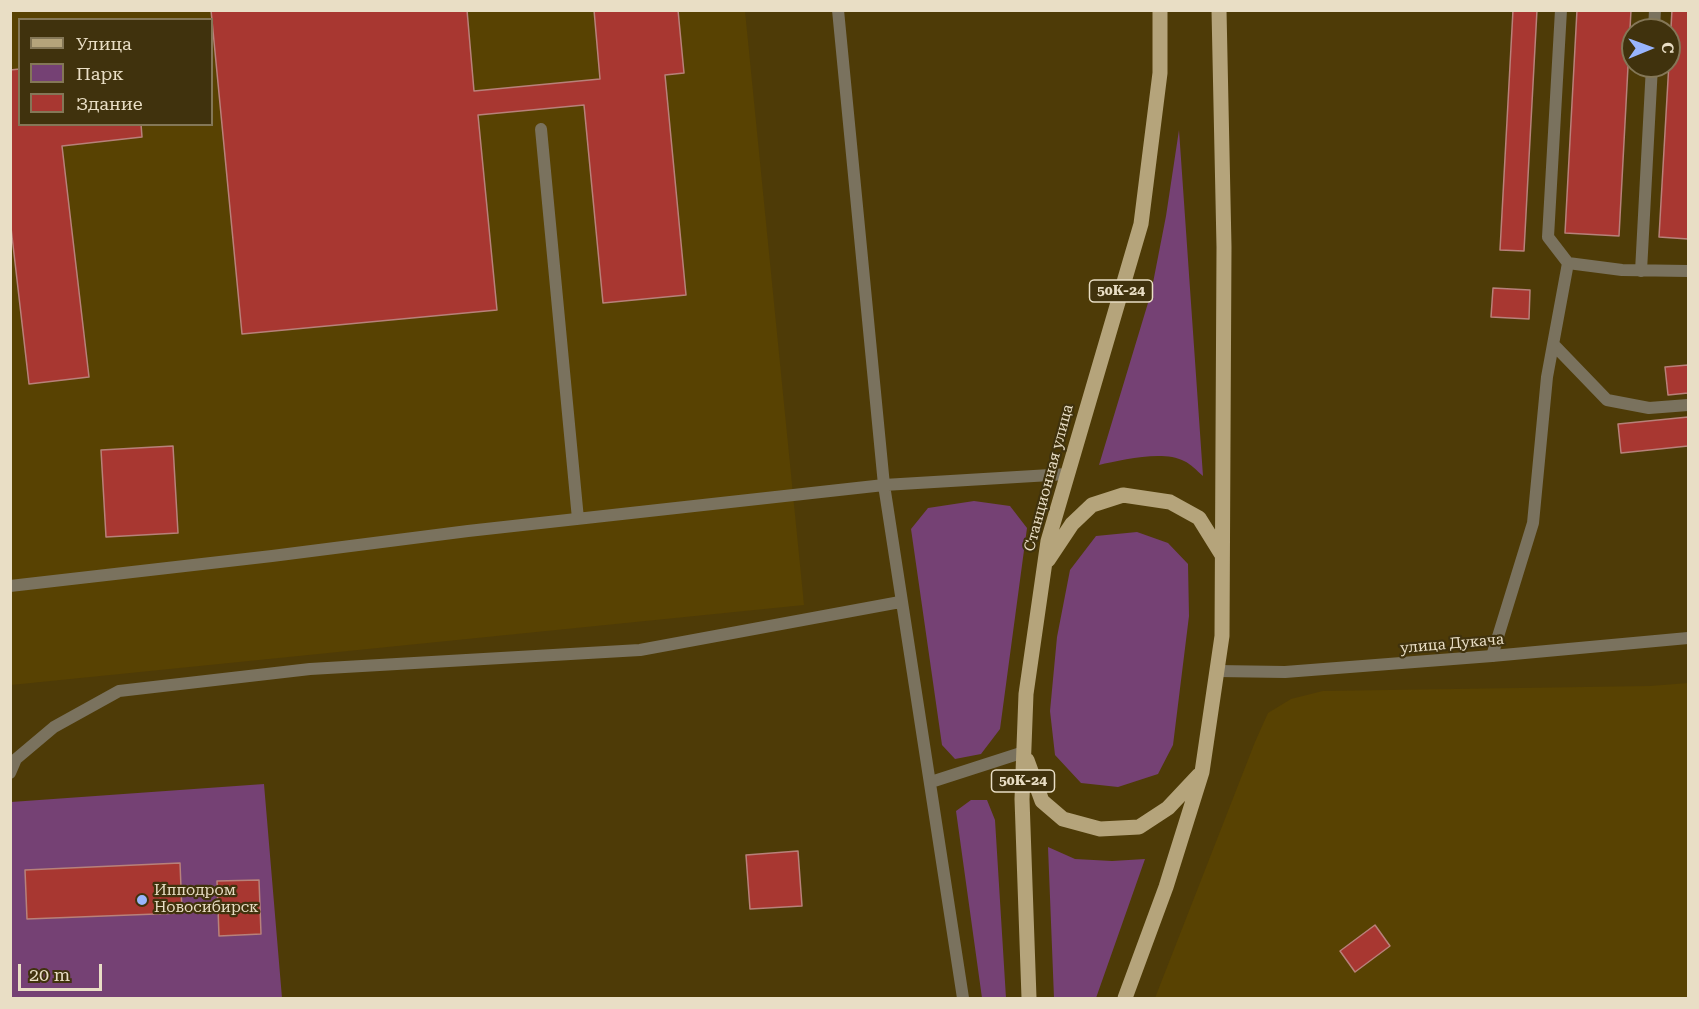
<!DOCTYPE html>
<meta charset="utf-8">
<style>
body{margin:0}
#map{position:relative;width:1699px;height:1009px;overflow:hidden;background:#4e3b07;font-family:"Roboto Serif",serif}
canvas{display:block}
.frame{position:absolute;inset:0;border:12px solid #e9dec5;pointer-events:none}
.legend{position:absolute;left:18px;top:18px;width:195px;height:108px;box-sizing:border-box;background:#40320d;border:2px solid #847757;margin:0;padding:8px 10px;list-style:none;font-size:18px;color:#e9dec5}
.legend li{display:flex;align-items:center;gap:12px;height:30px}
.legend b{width:30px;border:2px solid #847757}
.north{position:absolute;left:1621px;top:18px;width:60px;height:60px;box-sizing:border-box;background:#40320d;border:2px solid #847757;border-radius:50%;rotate:89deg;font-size:16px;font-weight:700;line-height:24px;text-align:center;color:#e9dec5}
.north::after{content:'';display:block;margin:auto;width:21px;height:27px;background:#99b5fd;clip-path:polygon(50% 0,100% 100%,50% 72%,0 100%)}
.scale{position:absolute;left:18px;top:964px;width:84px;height:27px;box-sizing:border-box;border:3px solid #e9dec5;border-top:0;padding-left:8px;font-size:18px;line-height:21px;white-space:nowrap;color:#e9dec5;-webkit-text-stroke:4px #40320d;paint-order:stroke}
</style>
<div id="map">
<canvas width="1699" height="1009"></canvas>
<div class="frame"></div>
<ul class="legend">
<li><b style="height:8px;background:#b5a47b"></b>Улица</li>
<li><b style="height:16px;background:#754174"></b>Парк</li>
<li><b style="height:16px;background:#a83731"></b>Здание</li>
</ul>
<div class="north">С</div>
<div class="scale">20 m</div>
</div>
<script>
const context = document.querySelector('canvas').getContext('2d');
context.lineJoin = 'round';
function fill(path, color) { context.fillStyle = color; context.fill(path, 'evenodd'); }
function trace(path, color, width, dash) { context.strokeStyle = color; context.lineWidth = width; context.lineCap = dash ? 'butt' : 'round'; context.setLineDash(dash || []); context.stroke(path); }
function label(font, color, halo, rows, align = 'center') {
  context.font = font + ' "Roboto Serif",serif'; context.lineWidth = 4.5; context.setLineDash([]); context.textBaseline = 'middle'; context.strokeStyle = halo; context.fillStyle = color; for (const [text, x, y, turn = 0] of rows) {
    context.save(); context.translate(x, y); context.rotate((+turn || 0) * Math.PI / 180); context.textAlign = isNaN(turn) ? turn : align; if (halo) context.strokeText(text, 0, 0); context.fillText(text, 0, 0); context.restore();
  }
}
fill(new Path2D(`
 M11,11h734l59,594 -793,80zM20,20h192v104h-192z
 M1688,683v315h-533l100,-256 13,-29 23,-14 32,-8 327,-5z`), '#584202');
fill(new Path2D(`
 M1179,130l24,346c-6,-5 -12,-12 -19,-15 -21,-11 -63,-1 -85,4l52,-172 15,-77z
 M974,501l36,5 17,22 -27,201 -19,25 -26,5 -13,-14 -31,-216 17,-21z
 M1137,532l31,11 20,21 1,52 -16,129 -15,29 -40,13 -37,-4 -26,-28 -5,-44 7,-74 13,-67 26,-34z
 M264,784l18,214h-271v-196z
 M971,800h16l8,20 11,178h-24l-26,-187z
 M1048,847l27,12 37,2 33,-2 -49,139h-42z`), '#754174');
const building = new Path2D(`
 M211,10h256l7,81 126,-12 -6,-69h84l6,63 -19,2 21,220 -83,8 -19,-198 -106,10 19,195 -255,24z
 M1513,10h24l-13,241 -24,-1z
 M1577,10h54l-12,226 -54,-3z
 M1672,10h16v229l-29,-2z
 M20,69v55h121l1,13 -80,9 27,231 -60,7 -19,-165v-149z
 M1493,288l37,2 -1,29 -38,-2z
 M1688,365v28l-20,2 -3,-28z
 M1688,417v29l-67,7 -3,-29z
 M173,446l5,87 -72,4 -5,-87z
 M798,851l4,55 -52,3 -4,-54z
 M180,863l2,50 -155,6 -2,-49z
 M259,880l2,54 -42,2 -2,-55z
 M1375,925l15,21 -35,26 -15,-21z`);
fill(building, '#a83731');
trace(building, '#b8817a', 1.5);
trace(new Path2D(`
 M838,10l46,475 79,513
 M1561,10l-13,227 20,26 54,7 66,1
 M1654,30l1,-20
 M541,129l37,390
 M1641,271l11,-205
 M1553,344l54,56 42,8 39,-3
 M10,586l262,-30 196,-25 416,-46 183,-11
 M1492,656l41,-133 14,-146 21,-114
 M10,773l6,-14 38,-32 65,-36 191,-22 330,-19 260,-48
 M931,782l93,-30`), '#7a725e', 12);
trace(new Path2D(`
 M1217,671l68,1 207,-16 196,-18`), '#7a725e', 12);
trace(new Path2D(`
 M1048,560l24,-36 20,-19 31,-10 47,7 29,16 23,37
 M1027,760l15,41 21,18 37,10 39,-2 29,-19 31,-33
 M1029,998l-7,-199 4,-105 22,-153 93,-317 19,-151v-63
 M1125,998l41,-111 36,-115 20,-136 2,-389 -5,-237`), '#b5a47b', 15);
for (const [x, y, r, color] of [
 [142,900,6,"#99b5fd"]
]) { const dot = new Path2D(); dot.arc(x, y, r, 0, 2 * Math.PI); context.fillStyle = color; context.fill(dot); trace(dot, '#40320d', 2); }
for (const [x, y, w] of [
 [1121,291,63],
 [1023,781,63]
]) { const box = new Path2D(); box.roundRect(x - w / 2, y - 11, w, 22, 4.5); context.fillStyle = '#40320d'; context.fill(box); trace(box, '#e9dec5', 1.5); }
label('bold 14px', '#e9dec5', null, [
 ["50К-24",1121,291],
 ["50К-24",1023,781]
]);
label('15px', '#e9dec5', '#40320d', [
 ["Станционная улица",1049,478,-75],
 ["улица Дукача",1452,644,-5]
]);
label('15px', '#e9dec5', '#40320d', [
 ["Ипподром",154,891],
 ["Новосибирск",154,908]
], 'left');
</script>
